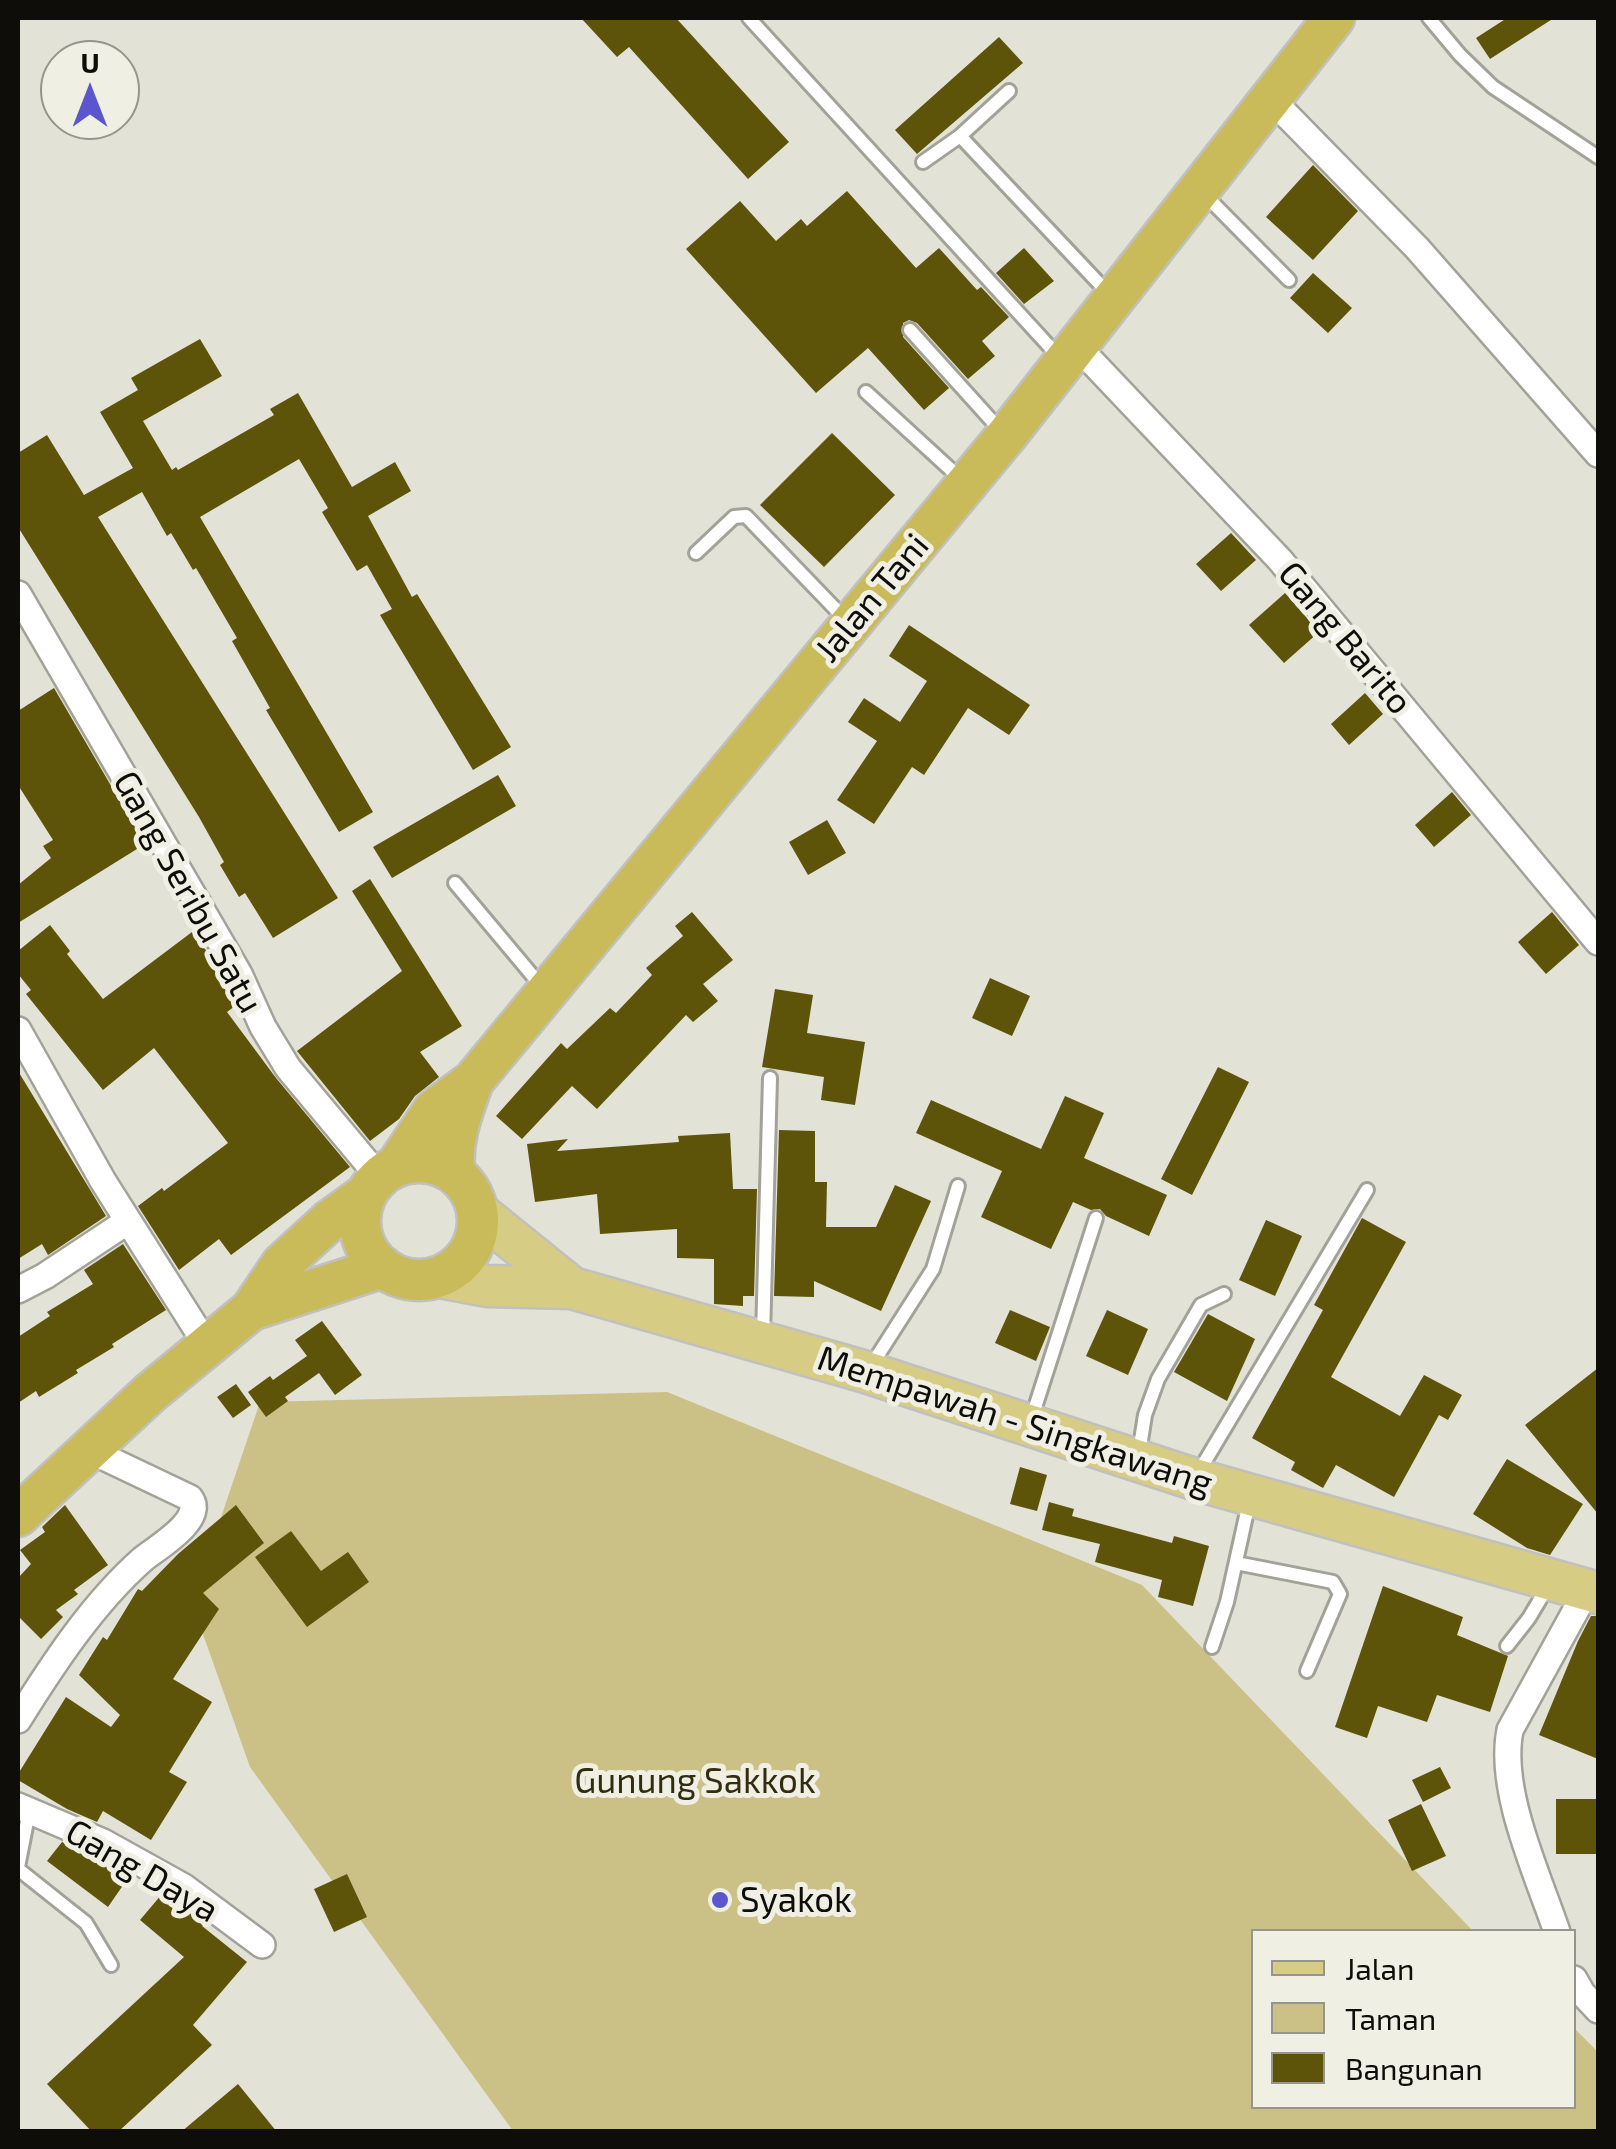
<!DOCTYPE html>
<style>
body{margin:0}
#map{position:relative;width:1616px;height:2149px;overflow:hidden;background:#e3e2d7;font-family:"Exo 2",sans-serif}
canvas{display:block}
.frame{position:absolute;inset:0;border:20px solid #0e0d0a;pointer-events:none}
.legend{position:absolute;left:1251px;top:1929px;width:325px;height:180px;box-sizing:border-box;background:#f0efe4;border:2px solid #96958d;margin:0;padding:12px 18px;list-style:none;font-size:30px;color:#0e0d0a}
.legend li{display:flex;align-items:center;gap:20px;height:50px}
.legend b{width:50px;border:2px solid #96958d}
.north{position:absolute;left:40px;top:40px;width:100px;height:100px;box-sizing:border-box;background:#f0efe4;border:2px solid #96958d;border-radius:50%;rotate:0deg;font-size:28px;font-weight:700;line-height:40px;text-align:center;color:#0e0d0a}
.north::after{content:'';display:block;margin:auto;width:35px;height:45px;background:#5c56ce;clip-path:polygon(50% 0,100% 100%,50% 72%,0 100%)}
</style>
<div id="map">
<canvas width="1616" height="2149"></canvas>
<div class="frame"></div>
<ul class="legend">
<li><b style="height:12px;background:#d7cc83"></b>Jalan</li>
<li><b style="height:28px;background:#cbc187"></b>Taman</li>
<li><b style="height:28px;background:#5d5309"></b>Bangunan</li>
</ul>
<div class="north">U</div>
</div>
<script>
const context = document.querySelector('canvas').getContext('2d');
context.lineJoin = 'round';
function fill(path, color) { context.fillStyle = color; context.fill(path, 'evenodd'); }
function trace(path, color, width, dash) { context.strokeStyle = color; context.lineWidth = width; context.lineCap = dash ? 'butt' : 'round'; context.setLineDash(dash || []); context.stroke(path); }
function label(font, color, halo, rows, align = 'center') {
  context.font = font + ' "Exo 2",sans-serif'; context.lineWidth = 10; context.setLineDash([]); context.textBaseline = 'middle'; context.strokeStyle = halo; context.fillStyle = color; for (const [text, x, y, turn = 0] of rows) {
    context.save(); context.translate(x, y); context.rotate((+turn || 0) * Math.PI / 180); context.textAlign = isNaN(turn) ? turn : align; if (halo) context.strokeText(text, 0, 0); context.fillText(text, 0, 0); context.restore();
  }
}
fill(new Path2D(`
 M667,1392l475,193 331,346 -219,1v174h320v-78l24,24v79h-1085l-263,-364 -58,-164 68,-201z`), '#cbc187');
fill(new Path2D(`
 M581,18h95l113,124 -41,37 -119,-132 -12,10z
 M1507,18h47l-64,41 -14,-21z
 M999,37l24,26 -106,91 -22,-24z
 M1313,165l45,46 -45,49 -47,-43z
 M847,191l69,77 23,-20 38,42 4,-3 28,30 -27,24 13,15 -27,23 -51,-56 -8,-3 -6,3v14l46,51 -25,22 -56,-62 -52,45 -130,-144 54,-48 36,40 25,-22 6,7z
 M1024,248l30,33 -30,23 -28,-31z
 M1313,273l39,35 -24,25 -38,-35z
 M200,339l22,37 -79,45 29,49 4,-3 2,3 96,-55 -4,-6 28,-16 54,94 43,-25 16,29 -43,25 44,81 5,-3 94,153 -38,23 -93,-155 12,-6 -25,-44 -10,6 -35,-59 6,-4 -29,-49 -99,58 173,295 -34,20 -73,-122 4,-2 -38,-67 5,-3 -41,-70 -3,2 -22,-37 -4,3 -25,-44 -44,25 240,381 -65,40 -28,-45 -6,4 -19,-32 4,-3 -25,-45 -181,-290v-74l29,-18 37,60 49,-27 -33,-56 38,-22 -7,-12z
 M832,433l63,62 -71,72 -64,-62z
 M1231,533l25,27 -35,31 -25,-27z
 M1285,593l34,39 -35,31 -35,-38z
 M909,625l121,80 -21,30 -41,-27 -44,67 -12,-8 -38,57 -37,-24 40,-59 -29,-19 16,-24 36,24 27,-41 -38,-25z
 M54,688l91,156 -127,79v-38l33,-27 -8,-12 10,-6 -35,-55v-74z
 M1365,693l18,21 -34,31 -18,-21z
 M498,775l18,31 -124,72 -19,-31z
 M1452,792l19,23 -37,32 -19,-22z
 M827,820l19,33 -38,22 -19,-33z
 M370,879l92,147 -42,26 19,25 -24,19 -16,23 -29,22 -73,-90 105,-80 -50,-80z
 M692,912l41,48 -30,24 15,17 -25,21 -7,-7 -89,94 -25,-23 -50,53 -26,-23 65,-73 6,6 43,-41 6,5 36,-38 -6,-7 37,-32 -8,-10z
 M1552,912l27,33 -33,29 -28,-32z
 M50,925l20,26 -3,3 36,45 89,-67 16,21 27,53 -8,6 49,66 74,89 -119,88 -12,-16 -40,31 -41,-64 24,-18 2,3 64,-48 -74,-95 -51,42 -77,-96 5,-4 -13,-16v-23z
 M990,978l40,18 -18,40 -40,-18z
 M775,989l38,6 -6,38 58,9 -10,63 -34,-5 3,-23 -62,-10z
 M1218,1067l31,15 -57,113 -31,-16z
 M18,1071l88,145 -58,39 -6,-11 -24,15z
 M1065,1096l39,17 -20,45 83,37 -18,41 -43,-20 -6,-7 -9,1 -18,-8 -22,47 -70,-32 21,-46 -86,-38 15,-33 110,49z
 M779,1130l36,1v51h12l-1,45h50l19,-42 36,16 -50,110 -67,-30v16l-40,-1z
 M730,1133l3,56h24l-3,107h-11v10l-29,-2v-45l-37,-1v-29l-77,5 -3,-40 -62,8 -8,-58 41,-5 -11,12 122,-9 -1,-6z
 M1362,1218l44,24 -75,135 69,39 24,-41 38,20 -14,25 -9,-5 -45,82 -58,-32 -13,23 -32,-18 4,-8 -43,-24 71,-128 -9,-5z
 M1266,1220l36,16 -27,60 -36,-16z
 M123,1244l43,66 -54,34 2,3 -38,23 2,3 -39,24 -3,-6 -18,12v-66l32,-21 -3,-4 46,-28 -9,-14z
 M1010,1310l40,17 -14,34 -41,-18z
 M1107,1310l41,19 -20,46 -42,-19z
 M1208,1314l47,25 -28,62 -53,-29z
 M322,1321l40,54 -27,20 -16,-22 -34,24 3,4 -22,16 -18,-25 22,-16 3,4 34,-24 -12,-16z
 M1598,1368v146l-73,-89z
 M236,1384l15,21 -18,13 -16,-21z
 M1507,1459l76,45 -33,51 -23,-7 -54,-34z
 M1020,1467l27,8 -10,36 -27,-7z
 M1049,1502l25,7 -2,7 100,27 2,-7 35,10 -16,60 -35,-9 4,-17 -67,-18 5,-18 -58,-14z
 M65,1505l43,60 -34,25 4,4 -22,16 7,7 -22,22 -23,-23v-38l13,-14 -11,-14 25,-18 -3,-5z
 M236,1505l28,38 -61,50 16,16 -46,70 39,23 -43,70 18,10 -36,58 -48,-29 -6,11 -30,-13 -49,-29v-6l48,-77 45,30 9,-12 -41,-40 24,-38 4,3 31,-51 4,2 36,-37z
 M291,1531l30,40 27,-19 21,30 -62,45 -52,-70z
 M1383,1586l80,31 -6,18 51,21 -18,56 -53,-17 -10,27 -49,-16 -11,32 -32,-11z
 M1591,1616h7v143l-59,-24 39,-94z
 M1440,1767l11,21 -28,14 -11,-22z
 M1556,1799h42v55h-42z
 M1421,1804l25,52 -34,15 -24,-51z
 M62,1842l34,15 32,21 -20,29 -61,-46z
 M347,1874l20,43 -33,15 -20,-43z
 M162,1894l43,29 -3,3 45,36 -54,63 19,20 -94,87h-26l-45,-48 137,-127 -44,-37z
 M238,2084l39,48h-96z`), '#5d5309');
const service = new Path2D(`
 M749,18l310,339
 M1429,18l31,37 33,32 105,70
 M1009,91l-49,45 149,158
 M923,162l37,-26
 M1202,192l87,88
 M910,330l91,101
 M866,392l95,87
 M696,553l38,-36 12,-1 99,103
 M455,883l87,104
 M763,1336l7,-258
 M871,1366l62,-97 25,-83
 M1031,1420l65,-202
 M1139,1453l6,-38 13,-36 43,-74 23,-11
 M1198,1473l169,-283
 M1236,1563l97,19 7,12 -33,77
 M1507,1646l22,-28 19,-32
 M1212,1647l15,-45 23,-104
 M18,1867l11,-56
 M18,1869l68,54 25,42`);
const minor = new Path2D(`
 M1271,99l146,149 181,206
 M1078,347l202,213 318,382
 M18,594l221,380 24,53 25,41 91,109
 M18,1030l85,151 103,163
 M18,1290l27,-14 83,-55
 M18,1720c35,-56 75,-117 125,-161 15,-12 63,-40 47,-61l-101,-48
 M18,1806l85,36 81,45 78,58
 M1557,1932c-20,-59 -59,-142 -47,-202l77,-140
 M1574,1979l8,14 16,17`);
const primary = new Path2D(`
 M478,1212l94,76
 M439,1277l48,9 85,2 294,84 328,107 404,114`);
const trunk = new Path2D(`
 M360 1221a59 59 0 1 1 118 0a59 59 0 1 1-118 0Z
 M397,1165l37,-55 39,-29 533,-645 328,-418
 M454,1172c-3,-34 8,-60 19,-91
 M251,1310l132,-43
 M18,1516l132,-123 101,-83 31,-46 47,-43 36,-26`);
trace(service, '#a3a298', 18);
trace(minor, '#a3a298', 30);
trace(primary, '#c0c0bf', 45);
trace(trunk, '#c0c0bf', 45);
trace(service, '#fff', 12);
trace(minor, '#fff', 25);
trace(primary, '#d7cc83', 40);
trace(trunk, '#cabb5a', 40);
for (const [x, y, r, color] of [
 [720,1900,10,"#5c56ce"]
]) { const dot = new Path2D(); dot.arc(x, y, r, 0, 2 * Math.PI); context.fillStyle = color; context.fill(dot); trace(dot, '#f0efe4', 4); }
label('35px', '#0e0d0a', '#f0efe4', [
 ["Jalan Tani",872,598,-50],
 ["Gang Barito",1345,638,50],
 ["Gang Seribu Satu",188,892,61],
 ["Mempawah - Singkawang",1015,1421,18],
 ["Gang Daya",142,1871,30]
]);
label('35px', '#312d0e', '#f0efe4', [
 ["Gunung Sakkok",695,1781]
]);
label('35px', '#0e0d0a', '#f0efe4', [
 ["Syakok",740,1900]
], 'left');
</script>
